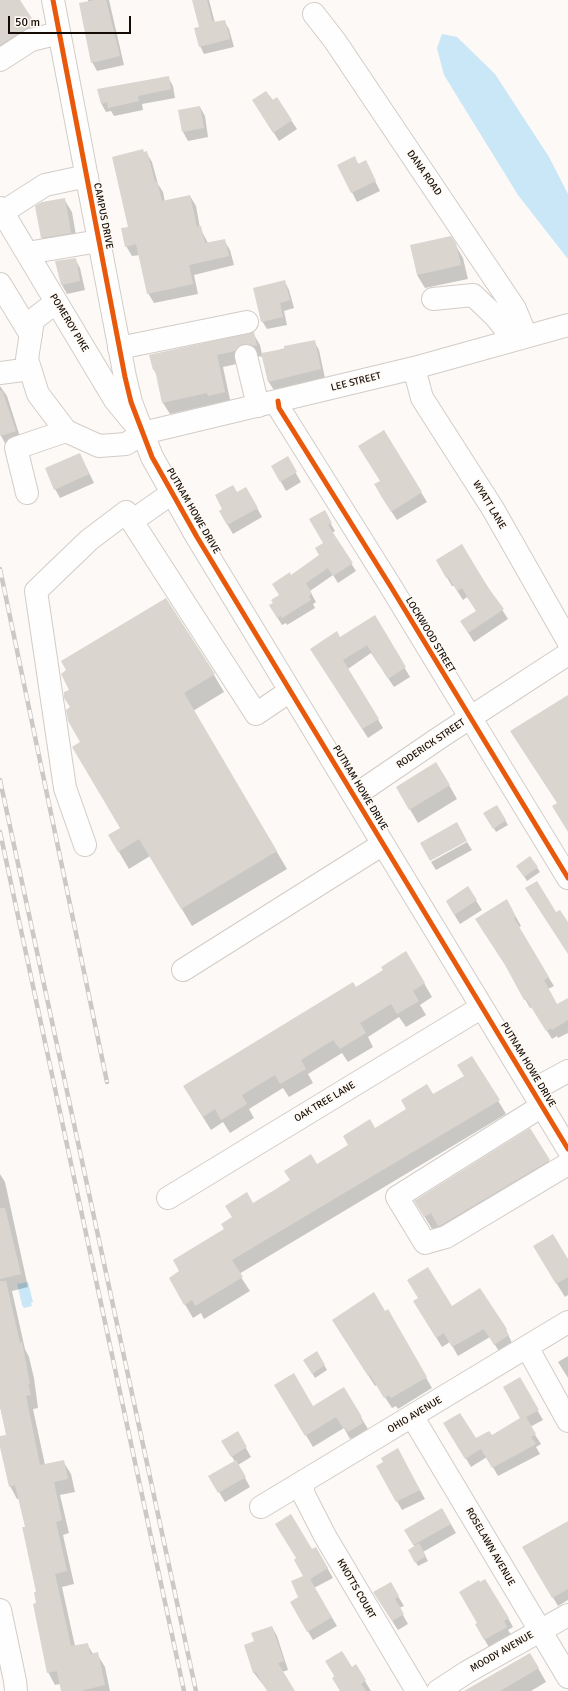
<!DOCTYPE html>
<style>
body{margin:0}
#map{position:relative;width:568px;height:1691px;overflow:hidden;background:#fcf9f6;font-family:Signika,sans-serif}
canvas{display:block}
.scale{position:absolute;left:8px;top:16px;width:123px;height:18px;box-sizing:border-box;border:2px solid #140c04;border-top:0;padding-left:5px;font-size:12px;line-height:14px;white-space:nowrap;color:#140c04;-webkit-text-stroke:3px #fef9f4;paint-order:stroke}
</style>
<div id="map">
<canvas width="568" height="1691"></canvas>
<div class="scale">50 m</div>
</div>
<script>
const context = document.querySelector('canvas').getContext('2d');
context.lineJoin = 'round';
function fill(path, color) { context.fillStyle = color; context.fill(path, 'evenodd'); }
function trace(path, color, width, dash) { context.strokeStyle = color; context.lineWidth = width; context.lineCap = dash ? 'butt' : 'round'; context.setLineDash(dash || []); context.stroke(path); }
function label(font, color, halo, rows, align = 'center') {
  context.font = font + ' Signika,sans-serif'; context.lineWidth = 3; context.setLineDash([]); context.textBaseline = 'middle'; context.strokeStyle = halo; context.fillStyle = color; for (const [text, x, y, turn = 0] of rows) {
    context.save(); context.translate(x, y); context.rotate((+turn || 0) * Math.PI / 180); context.textAlign = isNaN(turn) ? turn : align; if (halo) context.strokeText(text, 0, 0); context.fillText(text, 0, 0); context.restore();
  }
}
fill(new Path2D(`
 M442,34l15,3 38,37 54,83 19,37v65l-50,-64 -74,-120 -7,-27z
 M28,1282l5,20 -2,1 1,3 -8,2 -2,-3 -5,-21z`), '#c9e7f6');
fill(new Path2D(`
 M2,0h17l25,41 -44,7v-47z
 M88,0h21l15,65 -27,6 -5,-9z
 M193,0h16l6,23 9,-2 5,8 5,18 -30,7 -4,-8v-18z
 M168,77l5,9 2,12 -33,6 1,6 -29,6 -3,-5 -5,1 -5,-9z
 M276,98l21,31 -18,12 -20,-31z
 M200,107l5,9 3,21 -20,4 -5,-9z
 M146,152l6,10 6,22 5,8 2,10 25,-6 6,10 4,22 8,15 16,-3 6,10 4,15 -40,10 4,19 -44,9 -6,-10 -8,-38 -8,1 -6,-10 18,-93z
 M354,157l5,8 11,6 10,20 -23,11 -19,-37z
 M64,199l8,13 6,35 -28,4 -8,-13z
 M455,244l8,14 5,21 -43,9 -8,-13z
 M75,259l5,9 5,22 -18,4 -5,-9z
 M285,282l4,8 5,18 -10,3 3,14 -20,4 -5,-8z
 M253,333l7,12 2,9 52,-13 5,9 6,28 -51,12 -6,-9 -5,-24 -13,-2 -9,8 -18,4 8,37 -16,3 -1,-3 -44,10 -7,-11 -5,-26 -4,-7 -4,-15z
 M0,386l7,10 14,44 -15,5 -6,-11z
 M384,431l43,71 -30,18 -17,-26z
 M80,454l14,29 -34,15 -5,-9z
 M287,458l14,24 -15,9 -14,-25z
 M246,488l16,29 -29,17 -13,-22 17,-19z
 M324,512l11,19 -3,2 24,38 -18,12 -5,-8 -23,16 6,11 -3,2 2,4 -28,17 -1,-2 -4,2 -12,-19 10,-10 11,-20 29,-20 4,-12z
 M462,546l46,73 -34,23 -7,-11 10,-19 -10,-15 -4,3 -9,-14h-2l-15,-25z
 M374,616l36,61 -16,10 -23,-34 -23,16 35,59 -15,10 -51,-80 23,-20z
 M62,674l152,1 10,17 -31,19 94,158 -95,57 -42,-70 -21,13 -20,-34 12,-7 -39,-85 -11,-35 -1,-18z
 M449,785l8,14 -39,24 -13,-22z
 M497,806l11,19 -12,7 -11,-19z
 M467,842l5,8 -36,20 -5,-8z
 M530,857l10,15 -13,9 -7,-11z
 M468,888l14,22 -22,14 -8,-13z
 M507,901l14,25 -3,2 36,58 -6,3 9,16 11,-6v34l-10,5 -1,-2 -5,3 -20,-32 -2,1 -21,-37z
 M424,983l8,14 -12,8 6,10 -20,12 -7,-10 -31,20 5,10 -25,15 -6,-9 -34,21 5,9 -24,14 -6,-9 -34,21 5,9 -24,15 -7,-11 -12,8 -19,-30 164,-111z
 M472,1057l34,57 -267,160 11,17 -46,28 -3,-6 -8,5 -23,-39 11,-7 72,-68 212,-128z
 M530,1129l29,49 -124,56 -20,-33z
 M0,1174l5,8 23,105 -16,4 13,58 4,8 5,21 4,30 -5,1 12,56 18,-4 8,13 4,18 -15,3 9,38 -6,2 11,49 -12,3 13,59 12,-2 6,10h4l8,13 5,24h-48l-2,-7 -5,1 -7,-13 -11,-79 -11,-66 -6,-28h-3l-7,-13 -10,-44v-5l7,-1 -7,-29z
 M567,1258h1v37l-3,2 -23,-37z
 M419,1298l33,9 54,23 7,15 -13,8 -10,-16 -32,19 -8,-14 -8,5 -28,-46z
 M388,1311l44,77 -34,21 -2,-3 -4,2 -15,-23 -2,1 -35,-55z
 M317,1353l10,17 -12,8 -11,-18z
 M568,1356v22l-10,-16z
 M519,1379l24,41 -13,7 11,17 -5,3 4,7 -42,22 -11,-19 -16,10 -21,-35 26,7 15,-2 30,-19z
 M276,1385l37,22 31,-18 24,40 -2,2 3,4 -14,8 -3,-5 -2,1 -6,-11 -31,19z
 M237,1432l14,25 -13,8 12,22 -25,15 -15,-25 25,-15 -12,-21z
 M403,1459l22,40 -23,11 -25,-44 8,-3z
 M442,1509l14,24 -33,19 5,9 -10,5 -9,-16 6,-3 -10,-17z
 M568,1522v78l-10,6 -35,-59z
 M316,1548l17,30 -19,10 23,38 -24,14 -22,-37 9,-5 4,-22 -7,-17z
 M390,1583l14,23 -5,2 9,16 -10,6 -24,-37z
 M508,1618l5,9 -5,3 4,6 -22,13 -14,-24z
 M272,1627l5,9 11,34 -6,2 12,19h-26l-14,-18 -9,-28 10,-3z
 M530,1654l16,28 -15,9h-54z
 M326,1662l26,6 4,-2 15,25h-31l-5,-14z`), '#0003');
fill(new Path2D(`
 M0,0h20l15,23 -35,22z
 M95,0h11l14,56 -29,7 -12,-60z
 M192,0h15l5,20 2,2 11,-2 5,19 -31,8 -5,-19 5,-1z
 M169,76l2,13 -33,7 1,5 -31,7 -1,-6 -6,2 -4,-15z
 M266,91l7,9 4,-3 15,23 -19,13 -21,-33z
 M200,106l4,22 -22,4 -4,-22z
 M143,149l1,3 3,-1 8,31 2,-1 5,20 28,-6 7,32 4,-1 4,17 20,-4 4,17 -40,9 4,19 -46,10 -11,-50 -11,3 -4,-19 7,-1 -16,-70z
 M355,156l3,8 8,-4 10,21 -25,12 -14,-28z
 M65,198l6,35 -30,5 -6,-32 7,-4z
 M451,236l5,7 5,22 -44,10 -7,-30z
 M76,258l4,23 -19,4 -6,-24z
 M285,280l5,20 -10,3 3,14 -22,5 -8,-34z
 M254,332l3,14 -14,-2 -5,3 -3,4 -18,4 8,37 -17,4 -1,-3 -45,10 -7,-33h-2l-4,-15z
 M315,340l6,29 -53,13 -7,-29 23,-4v-3z
 M2,390l14,41 -16,5v-45z
 M384,430l38,62 -31,20 -17,-28 6,-3 -22,-35z
 M80,453l9,21 -35,16 -9,-22z
 M288,456l9,16 -17,10 -9,-16z
 M233,485l4,7 9,-5 12,21 -31,17 -8,-14 3,-2 -7,-14z
 M325,510l7,13 -4,2 25,38 -20,13 -5,-8 -22,15 6,11 -3,2 2,4 -29,18 -1,-2 -4,2 -8,-13 4,-2 -2,-3 8,-5 -7,-11 18,-12 1,3 28,-20 -4,-7 8,-5 -14,-24z
 M462,544l25,42 17,23 -36,24 -8,-12 16,-10 -14,-23 -5,3 -9,-14 -2,1 -10,-18z
 M166,598l49,76 -31,19 93,158 -96,58 -42,-70 -21,13 -10,-17 12,-7 -48,-81 8,-5 -12,-21 -2,-11 4,-3 -6,-9v-6l5,-2 -8,-16 5,-4 -5,-9z
 M375,615l31,52 -18,12 -21,-34 -24,15 36,59 -17,10 -52,-80 27,-18 3,6z
 M568,695v137l-16,-26 5,-3 -47,-72z
 M436,762l14,23 -41,25 -13,-23z
 M497,805l9,15 -13,9 -10,-16z
 M457,822l10,19 -37,20 -10,-18z
 M530,856l8,11 -14,10 -8,-11z
 M537,881l19,31 4,-2 8,12v32l-43,-66z
 M468,886l9,14 -23,15 -8,-14z
 M507,899l9,18 -2,1 35,59 -5,3 13,24 11,-6v22l-16,10 -1,-2 -5,3 -20,-32 -2,1 -19,-35 -30,-46z
 M406,951l19,32 -12,8 6,10 -22,13 -6,-10 -31,19 6,10 -26,16 -7,-9 -32,20 5,9 -26,15 -5,-9 -33,20 5,9 -26,16 -6,-11 -12,8 -20,-31 170,-104 3,5 27,-17 -2,-3z
 M472,1056l28,44 -268,160 11,17 -48,29 -3,-6 -8,5 -15,-27 10,-7 -6,-11 51,-31 -3,-5 11,-7 -7,-11 22,-14 6,11 23,-14 14,-9 -6,-9 27,-17 6,10 31,-19 -5,-9 27,-17 5,9 31,-19 -5,-9 26,-16 6,10 31,-18 -7,-11z
 M530,1128l20,32 -109,65 -3,1 -7,-13 -7,4 -10,-16z
 M0,1208h5l16,66 -21,5z
 M553,1234l15,25v18l-12,7 -23,-38z
 M428,1267l24,39 28,-18 27,41 -1,1 3,5 -15,10 -10,-16 -32,18 -8,-14 -8,5 -23,-37 5,-3 -11,-18z
 M0,1281h6l14,62 2,-1 8,42h-2l3,11 -5,1 14,69 24,-5 4,19 -14,3 8,38 -6,2 11,49 -12,3 16,72 17,-3 2,11 8,-2 7,33 -25,6h-19l-4,-20 -10,2 -14,-69 3,-1 -2,-11h2l-13,-61 -1,-4h3l-10,-42 -6,2 -9,-40v-11l6,-1 -6,-29z
 M374,1292l11,19 3,-2 39,68 -36,21 -2,-3 -5,3 -14,-23 -2,1 -36,-56z
 M317,1351l8,14 -13,9 -9,-14z
 M294,1373l19,33 31,-19 18,30 -2,1 3,5 -15,9 -4,-5 -1,1 -7,-11 -31,19 -31,-51z
 M520,1377l19,33 -13,7 10,17 -5,3 5,7 -44,24 -11,-19 -16,10 -22,-36 17,-10 16,25 13,-7 3,4 28,-17 -17,-31z
 M238,1431l9,16 -16,10 -10,-16z
 M398,1448l22,42 -24,12 -20,-36 7,-4 -2,-4z
 M236,1460l10,17 -28,16 -10,-17z
 M442,1508l9,16 -38,21 -9,-15z
 M291,1514l21,35 4,-2 12,21 -18,11 22,38 -25,15 -17,-30 8,-5 -7,-16 12,-5 -9,-16 2,-2 -21,-34z
 M568,1521v68l-16,9 -30,-51z
 M419,1543l7,13 -11,7 -7,-13z
 M485,1579l24,39 -5,3 3,6 -23,13 -9,-16 2,-1 -18,-31 20,-12 1,2z
 M391,1582l8,14 -4,3 9,15 -12,7 -19,-29z
 M272,1626l12,35 -6,2 17,28h-28l-11,-19 -3,1 -9,-28 10,-4 -3,-8z
 M342,1651l10,16 4,-3 10,16 -5,4 5,7h-26l-8,-13 3,-2 -10,-15z
 M530,1653l9,15 -39,23h-36z`), '#dbd5cf');
const minor = new Path2D(`
 M53,0l72,377 6,25 21,55 45,80 371,612
 M314,14l21,27 180,268 11,27
 M0,60l31,-20 28,-7
 M0,208l115,192 18,22
 M3,212l42,-27 42,-9
 M27,253l72,-12
 M0,284l31,51
 M433,299l40,-4 22,21 19,24
 M56,302l-23,18 -6,39 11,35 28,37 33,15 27,-2 17,-11 271,-65 154,-43
 M119,348l128,-26
 M246,356l12,50
 M414,368l8,30 71,111 75,132
 M0,373l30,-4
 M278,401l1,7 112,179 177,291
 M27,493l-11,-45 50,-17
 M132,521l40,-28
 M354,796l88,-60 126,-82
 M85,845l-20,-57 -29,-197 53,-51 37,-28 130,202 34,-23
 M183,970l200,-126
 M533,1090l35,-19
 M542,1106l-145,91 28,46 21,-6 122,-73
 M168,1198l314,-191
 M527,1347l41,74
 M412,1416l156,261
 M302,1484l2,11 21,41 92,155
 M261,1507l307,-185
 M0,1610l15,71 1,10
 M438,1691l29,-19 101,-57`);
trace(minor, '#d3ccc6', 24);
trace(minor, '#fffefe', 22);
const rail = new Path2D(`
 M0,569l107,513
 M0,780l196,911
 M0,832l184,859`);
trace(rail, '#cac9c8', 4.5);
trace(rail, '#fef9f4', 3, [9]);
trace(new Path2D(`
 M53,0l72,377 6,25 21,55 45,80 371,612
 M278,401l1,7 112,179 177,291`), '#e8590c', 5);
label('10px', '#140c04', '#fef9f4', [
 ["DANA ROAD",424,173,55],
 ["CAMPUS DRIVE",103,216,79],
 ["POMEROY PIKE",69,323,59],
 ["LEE STREET",356,382,-14],
 ["WYATT LANE",489,505,59],
 ["PUTNAM HOWE DRIVE",193,511,60],
 ["LOCKWOOD STREET",430,635,59],
 ["RODERICK STREET",431,744,-34],
 ["PUTNAM HOWE DRIVE",360,788,59],
 ["PUTNAM HOWE DRIVE",528,1065,59],
 ["OAK TREE LANE",325,1102,-31],
 ["OHIO AVENUE",415,1415,-31],
 ["ROSELAWN AVENUE",490,1547,60],
 ["KNOTTS COURT",356,1589,60],
 ["MOODY AVENUE",502,1652,-30]
]);
</script>
